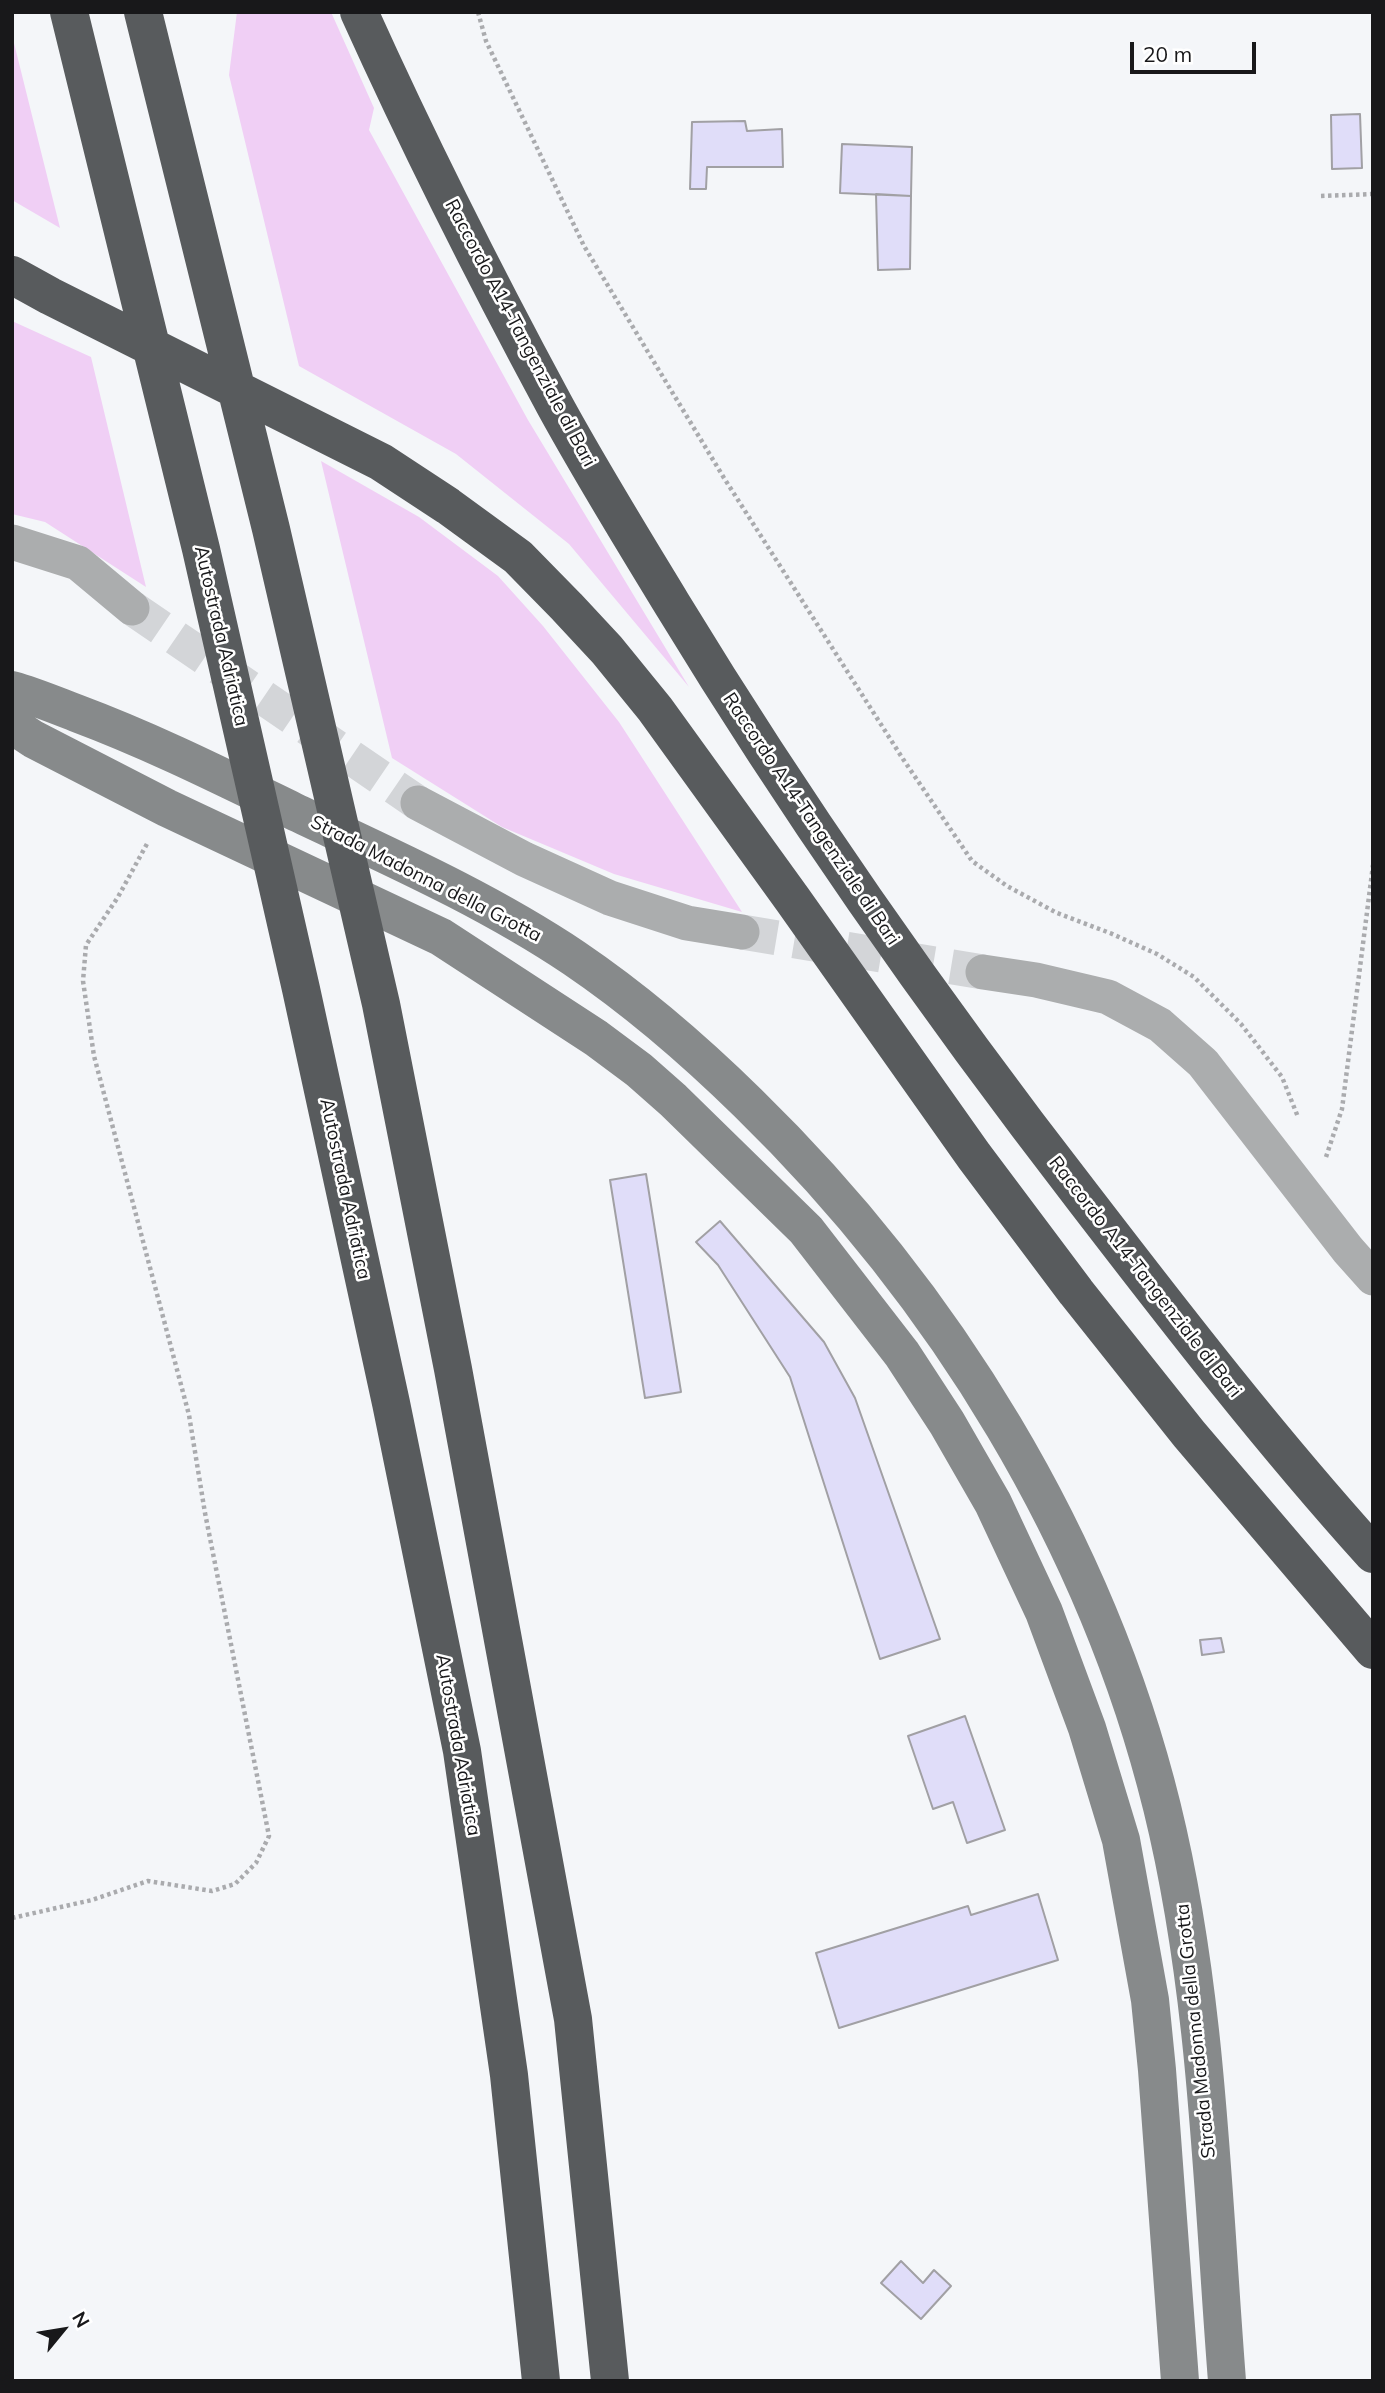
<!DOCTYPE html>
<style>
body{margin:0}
#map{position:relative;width:1385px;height:2393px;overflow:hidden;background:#f4f6f9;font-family:Mulish,sans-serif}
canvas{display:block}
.frame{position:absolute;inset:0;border:14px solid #18181a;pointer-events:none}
.north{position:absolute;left:28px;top:2295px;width:70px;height:70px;-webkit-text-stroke:5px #fff;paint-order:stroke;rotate:60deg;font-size:19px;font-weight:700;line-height:28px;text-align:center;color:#18181a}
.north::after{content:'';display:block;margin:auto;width:24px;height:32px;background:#18181a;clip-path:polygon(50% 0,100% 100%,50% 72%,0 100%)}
.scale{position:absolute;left:1130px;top:42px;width:126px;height:32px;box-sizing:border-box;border:4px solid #18181a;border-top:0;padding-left:9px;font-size:21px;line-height:24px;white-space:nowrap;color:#18181a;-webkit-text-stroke:5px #fff;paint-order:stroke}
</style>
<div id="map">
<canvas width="1385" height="2393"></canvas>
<div class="frame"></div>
<div class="north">N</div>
<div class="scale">20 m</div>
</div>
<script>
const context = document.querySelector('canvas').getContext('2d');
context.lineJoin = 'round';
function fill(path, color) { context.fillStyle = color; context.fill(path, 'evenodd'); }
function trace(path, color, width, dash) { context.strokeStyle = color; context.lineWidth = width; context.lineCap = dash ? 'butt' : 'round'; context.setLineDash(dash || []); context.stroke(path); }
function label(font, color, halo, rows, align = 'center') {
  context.font = font + ' Mulish,sans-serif'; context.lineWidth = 5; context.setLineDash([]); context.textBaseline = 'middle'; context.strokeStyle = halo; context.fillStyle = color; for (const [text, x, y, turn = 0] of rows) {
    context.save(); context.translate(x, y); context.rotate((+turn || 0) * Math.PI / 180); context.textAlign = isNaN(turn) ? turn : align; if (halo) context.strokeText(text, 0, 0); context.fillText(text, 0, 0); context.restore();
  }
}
fill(new Path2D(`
 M237,12h94l43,96 -5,22 159,290 161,267 -120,-143 -113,-90 -157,-88 -70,-291z
 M12,35l48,193 -48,-28z
 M12,321l79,36 55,230 -101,-65 -33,-8z
 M321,461l98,56 79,59 45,50 76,96 123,190 -128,-38 -112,-47 -110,-69z`), '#f0cff5');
const building = new Path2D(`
 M1360,114l2,54 -30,1 -1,-54z
 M745,121l2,10 35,-2 1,38h-76l-1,22h-16l2,-67z
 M842,144l70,3 -1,49 -71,-3z
 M876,194l35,2 -1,73 -32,1z
 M646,1174l35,218 -36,6 -35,-218z
 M720,1221l104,121 31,56 85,241 -60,20 -90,-282 -72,-112 -22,-23z
 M1221,1638l3,14 -22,3 -2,-15z
 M965,1716l40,114 -38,13 -14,-41 -20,7 -25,-73z
 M1038,1894l20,66 -219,68 -23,-75 152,-47 3,9z
 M901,2261l22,22 11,-13 17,16 -30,33 -40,-36z`);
fill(building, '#e0ddf9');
trace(building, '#a1a0a4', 2);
trace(new Path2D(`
 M132,608l286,195
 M742,932l241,40`), '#d3d5d8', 35, [35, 18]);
trace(new Path2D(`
 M478,12l8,29 98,205 140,232 179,281 69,102 35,25 50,27 53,20 47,21 37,23 47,47 41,53 16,40
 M1321,196l52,-2
 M1326,1157l16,-48 31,-244
 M12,1918l80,-18 56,-19 64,10 23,-7 21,-21 13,-27 -64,-323 -16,-98 -95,-359 -11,-75 3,-36 32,-48 30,-55`), '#aaabae', 4.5, [3.5, 3.5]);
trace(new Path2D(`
 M12,542l66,21 54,45
 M418,803l106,56 86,39 77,25 55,9
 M983,972l53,8 72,17 52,28 43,38 145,187 25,28`), '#abadae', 35);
trace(new Path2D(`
 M12,690c22,6 43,15 64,23 75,28 145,63 217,98 95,45 193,88 281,147 62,42 120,92 174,145 196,191 348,437 414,704 46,187 50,383 65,574
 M12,725l21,14 134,69 274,129 155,101 43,32 34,30 133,130 96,124 45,69 46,80 51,109 43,116 34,112 29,160 7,70 23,311`), '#878a8b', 38);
trace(new Path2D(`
 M69,12l132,537 100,440 90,414 71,348 47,324 32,306
 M143,12l128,517 110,475 72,365 120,650 37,362
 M359,12c60,133 126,264 195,392 37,68 78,134 118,200 126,207 265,405 413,596 93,121 186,241 288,354
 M12,275l38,21 331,166 67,44 70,51 49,50 40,43 48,59 138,191 181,256 102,136 113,142 184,216`), '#585b5d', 38);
label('19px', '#18181a', '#fff', [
 ["Raccordo A14-Tangenziale di Bari",520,333,62],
 ["Autostrada Adriatica",221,636,77],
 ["Raccordo A14-Tangenziale di Bari",811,819,56],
 ["Strada Madonna della Grotta",426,879,27],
 ["Autostrada Adriatica",345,1189,78],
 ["Raccordo A14-Tangenziale di Bari",1145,1277,52],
 ["Autostrada Adriatica",458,1745,80],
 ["Strada Madonna della Grotta",1196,2031,-96]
]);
</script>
